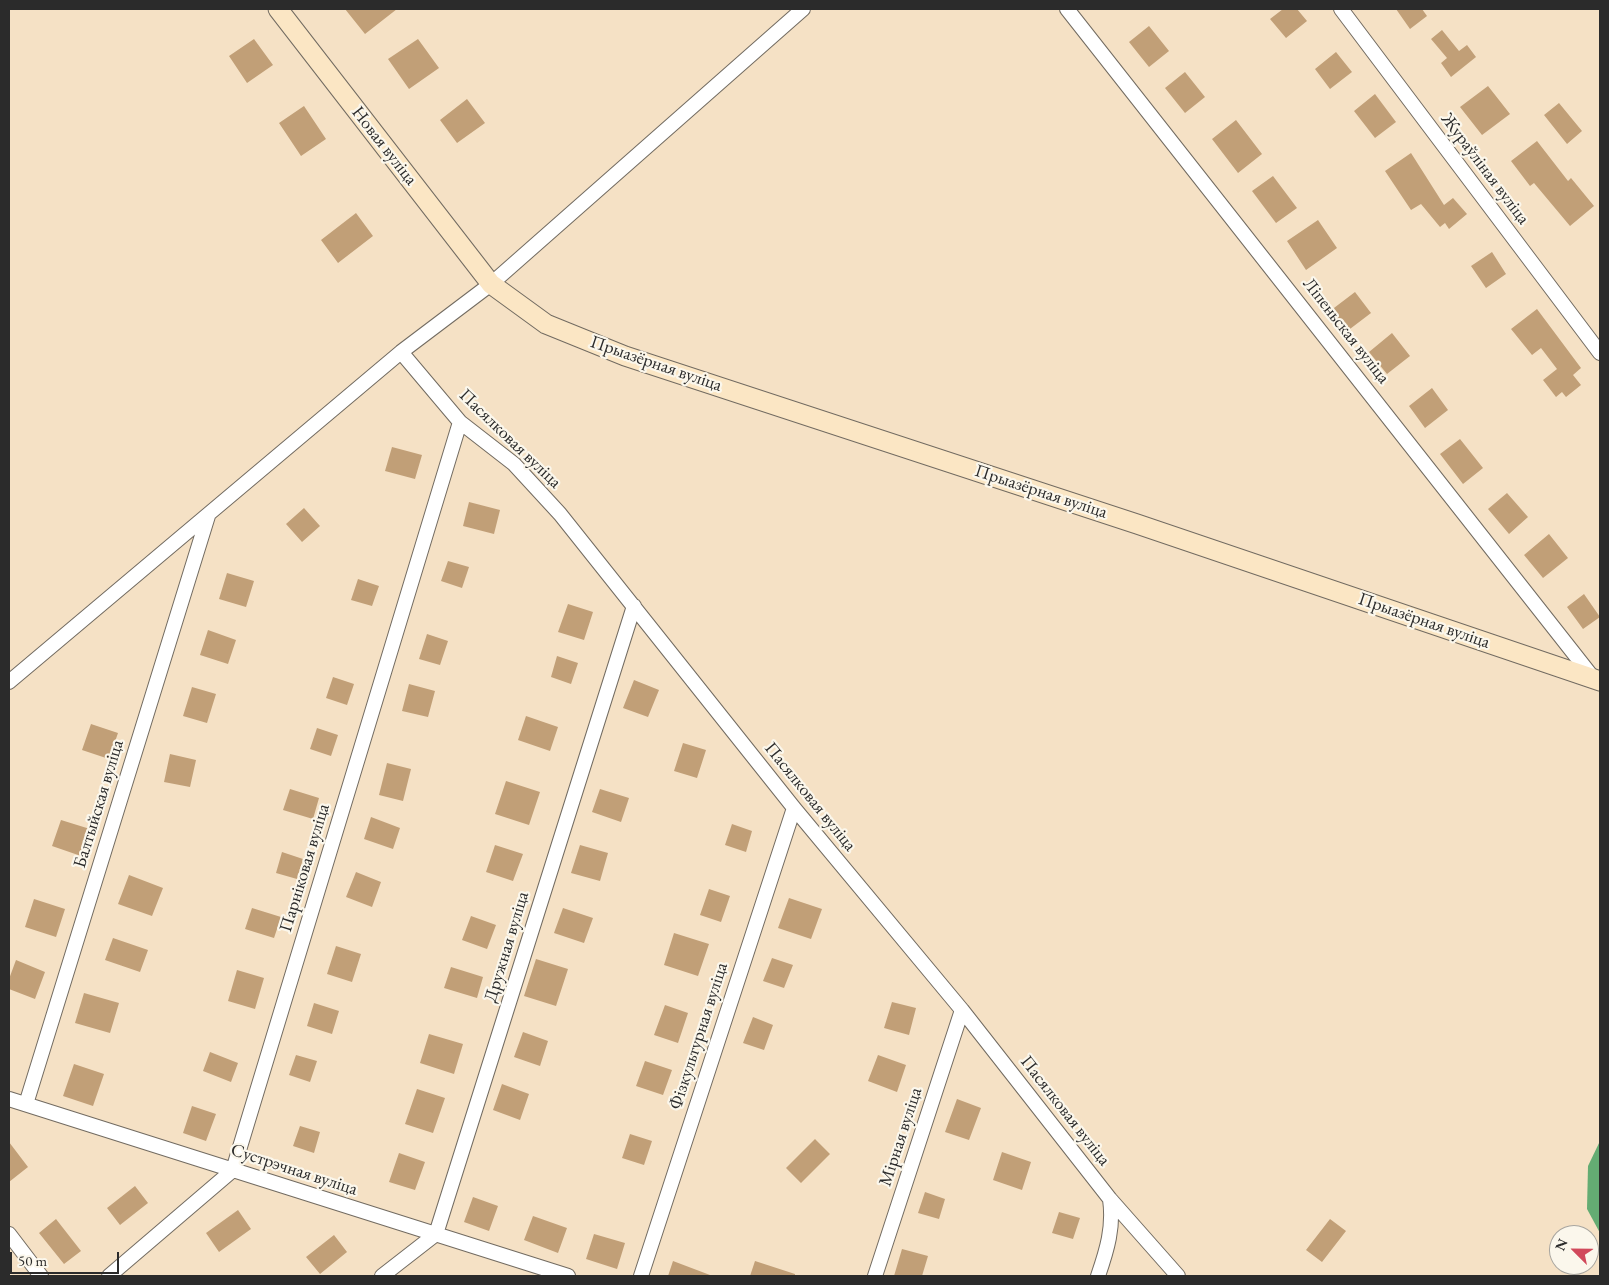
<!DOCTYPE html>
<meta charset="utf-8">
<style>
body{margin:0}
#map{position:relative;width:1609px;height:1285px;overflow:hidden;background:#f5e1c5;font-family:"EB Garamond",serif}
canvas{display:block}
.frame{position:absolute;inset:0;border:10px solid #2b2b2b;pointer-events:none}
.north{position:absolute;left:1549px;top:1225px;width:50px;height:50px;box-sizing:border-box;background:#fbf7ec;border:1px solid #a8a59f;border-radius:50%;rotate:293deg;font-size:14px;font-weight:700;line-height:20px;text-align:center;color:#2b2b2b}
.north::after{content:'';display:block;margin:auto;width:18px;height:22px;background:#d1495b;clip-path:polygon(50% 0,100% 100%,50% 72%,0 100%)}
.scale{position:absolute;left:10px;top:1252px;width:109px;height:22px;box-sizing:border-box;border:2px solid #2b2b2b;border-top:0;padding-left:6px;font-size:15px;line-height:18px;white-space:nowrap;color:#2b2b2b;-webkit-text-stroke:4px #fbf7ec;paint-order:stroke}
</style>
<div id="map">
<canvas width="1609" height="1285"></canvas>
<div class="frame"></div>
<div class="north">N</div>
<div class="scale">50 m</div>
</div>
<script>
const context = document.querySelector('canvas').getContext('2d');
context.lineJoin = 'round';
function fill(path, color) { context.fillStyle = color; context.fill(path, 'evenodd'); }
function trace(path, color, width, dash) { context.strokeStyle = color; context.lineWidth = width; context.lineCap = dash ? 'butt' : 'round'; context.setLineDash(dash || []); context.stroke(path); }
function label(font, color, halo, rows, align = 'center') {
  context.font = font + ' "EB Garamond",serif'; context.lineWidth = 4.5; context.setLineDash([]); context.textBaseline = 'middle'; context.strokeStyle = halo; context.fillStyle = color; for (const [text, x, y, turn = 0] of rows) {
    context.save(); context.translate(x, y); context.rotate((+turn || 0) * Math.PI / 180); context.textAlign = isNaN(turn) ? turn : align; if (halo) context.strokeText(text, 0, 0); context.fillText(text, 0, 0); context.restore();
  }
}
fill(new Path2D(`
 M1600,1141v92l-13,-24 1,-43z`), '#64ac73');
fill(new Path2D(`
 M345,9h52l-32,25z
 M1283,9h14l10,12 -21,17 -16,-19z
 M1396,9h26l5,7 -17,13z
 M1149,26l20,25 -20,16 -20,-25z
 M1442,30l17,21 8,-6 9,12 -25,20 -10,-14 6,-5 -16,-19z
 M254,39l19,26 -26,18 -18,-27z
 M418,39l21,29 -30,21 -21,-30z
 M1336,52l16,20 -22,17 -15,-20z
 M1185,72l20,25 -20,16 -20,-25z
 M1488,86l22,28 -28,21 -22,-28z
 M1375,94l21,28 -21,16 -21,-27z
 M467,99l18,24 -28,20 -17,-23z
 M1559,103l23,28 -15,13 -23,-29z
 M304,106l22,33 -25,17 -22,-33z
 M1236,120l26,34 -24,19 -26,-34z
 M1537,141l31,40 3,-3 23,28 -24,20 -36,-43 -4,3 -19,-25z
 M1411,153l33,52 9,-7 14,16 -18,15 -4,-6 -5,4 -19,-23 -10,6 -26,-39z
 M1273,176l24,32 -21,15 -24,-32z
 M356,213l17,23 -35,27 -17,-23z
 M1318,220l19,28 -31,22 -19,-29z
 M1492,252l14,22 -20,14 -15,-22z
 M1355,292l16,21 -25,19 -16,-21z
 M1537,309l44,59 -8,7 8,10 -15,12 -4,-5 -6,5 -13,-17 14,-11 -16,-21 -9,7 -21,-26z
 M1392,333l18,23 -23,18 -18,-22z
 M1432,388l16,22 -23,18 -16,-22z
 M1460,439l23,29 -20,16 -23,-30z
 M392,447l30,8 -7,24 -30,-8z
 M1507,493l21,24 -19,17 -21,-25z
 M469,502l31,8 -6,24 -31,-8z
 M304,508l16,18 -18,16 -16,-18z
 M1549,534l19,24 -25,20 -19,-23z
 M448,561l21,6 -7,21 -21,-7z
 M227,573l27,8 -8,26 -27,-8z
 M358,579l21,7 -7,20 -21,-6z
 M1584,594l16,23 -17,12 -16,-22z
 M568,604l25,8 -9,28 -26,-8z
 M208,630l28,10 -8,24 -28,-9z
 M427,634l21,7 -8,24 -21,-6z
 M557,656l21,7 -7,21 -20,-7z
 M333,677l21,7 -7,21 -21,-7z
 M634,680l25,10 -11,27 -25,-9z
 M409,684l26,7 -7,26 -26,-6z
 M192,687l24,7 -9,29 -24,-7z
 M526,716l32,11 -8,24 -32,-11z
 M91,724l27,9 -9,26 -27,-9z
 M317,728l21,7 -7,21 -21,-7z
 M683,743l23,7 -9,28 -23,-7z
 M170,754l26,6 -6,27 -26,-5z
 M387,763l24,6 -8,32 -24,-6z
 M506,781l34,11 -11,33 -34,-11z
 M290,789l29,9 -6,21 -30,-9z
 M600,789l29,9 -8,24 -29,-10z
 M371,817l29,11 -7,21 -29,-10z
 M61,820l29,9 -9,27 -29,-10z
 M732,824l20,7 -6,21 -21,-7z
 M495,845l28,9 -10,27 -27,-9z
 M580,845l28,8 -8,28 -29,-8z
 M282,852l21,7 -6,20 -21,-6z
 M356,872l25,10 -9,25 -26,-10z
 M129,875l34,13 -11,28 -34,-12z
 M709,889l21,7 -9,26 -21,-7z
 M789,898l33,11 -11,30 -33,-11z
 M34,899l31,10 -9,28 -31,-10z
 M252,908l29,9 -7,21 -29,-9z
 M563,908l30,10 -9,25 -30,-10z
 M471,916l25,9 -9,24 -25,-9z
 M674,933l35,11 -11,32 -34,-11z
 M113,938l35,12 -8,22 -35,-12z
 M336,946l25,8 -9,28 -25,-8z
 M772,958l21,7 -9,23 -21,-7z
 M536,959l32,10 -12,37 -32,-10z
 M16,960l29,12 -10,27 -26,-10v-10z
 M451,967l32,10 -6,21 -33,-10z
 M237,970l27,8 -9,31 -27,-8z
 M84,993l35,10 -9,30 -35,-10z
 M892,1002l24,6 -7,27 -25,-7z
 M314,1003l25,8 -7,23 -25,-8z
 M665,1005l23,8 -10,30 -24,-8z
 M753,1017l20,8 -9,25 -21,-7z
 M523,1032l25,9 -8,25 -26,-9z
 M429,1034l34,10 -9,30 -34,-11z
 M210,1052l28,11 -7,19 -28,-11z
 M296,1055l21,6 -7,21 -21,-7z
 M878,1055l28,10 -9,27 -29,-11z
 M645,1061l27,9 -9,25 -27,-9z
 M74,1064l30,10 -11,32 -30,-10z
 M502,1084l27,10 -9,26 -27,-10z
 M417,1089l28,9 -12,35 -28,-9z
 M957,1099l24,9 -12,32 -24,-8z
 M192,1106l24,8 -10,27 -23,-8z
 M300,1126l20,6 -6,21 -21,-7z
 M630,1134l22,7 -8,24 -22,-7z
 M815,1139l15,15 -29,29 -15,-15z
 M9,1142l19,25 -19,15z
 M1002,1152l29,10 -9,28 -29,-10z
 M399,1153l26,9 -10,28 -26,-8z
 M135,1186l13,17 -28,22 -13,-17z
 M925,1192l20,7 -6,20 -21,-6z
 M473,1197l25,9 -9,25 -25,-9z
 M238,1210l13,19 -32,23 -13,-19z
 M1059,1212l21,6 -7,21 -21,-6z
 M533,1216l34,12 -9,25 -34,-13z
 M56,1219l25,32 -17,13 -25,-31z
 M1330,1219l16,12 -24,31 -16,-12z
 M594,1234l31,9 -8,26 -31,-10z
 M334,1235l13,17 -27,22 -14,-17z
 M902,1249l26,7 -6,20h-28z
 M673,1261l37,14v1h-42z
 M755,1261l40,13v2h-45z`), '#c19f77');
const street = new Path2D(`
 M1067,9l527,670 1,-1
 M1341,9l259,344
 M401,352l59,70 54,42 46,50 234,294 168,202 148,189 68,77
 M9,682l392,-330 90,-68 312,-275
 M9,1099l559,177
 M26,1104l182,-588
 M9,1234l32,42
 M109,1276l124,-106 227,-748
 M382,1276l54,-42 198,-628
 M641,1276l153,-468
 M875,1276l87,-266
 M1098,1276c9,-26 16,-49 12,-77`);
const secondary = new Path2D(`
 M278,9l213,275 55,40 79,32 512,168 463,157`);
trace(street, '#726b61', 16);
trace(secondary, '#726b61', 21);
trace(street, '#fff', 14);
trace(secondary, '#fbe6c4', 19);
label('18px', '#2b2b2b', '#fbf7ec', [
 ["Новая вуліца",384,146,52],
 ["Жураўліная вуліца",1485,169,53],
 ["Ліпеньская вуліца",1346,331,52],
 ["Прыазёрная вуліца",656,364,19],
 ["Пасялковая вуліца",510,439,44],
 ["Прыазёрная вуліца",1041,492,18],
 ["Прыазёрная вуліца",1424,621,19],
 ["Пасялковая вуліца",810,797,51],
 ["Балтыйская вуліца",99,804,-73],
 ["Парніковая вуліца",305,868,-73],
 ["Дружная вуліца",507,947,-73],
 ["Фізкультурная вуліца",699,1036,-72],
 ["Пасялковая вуліца",1065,1111,52],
 ["Мірная вуліца",901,1137,-72],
 ["Сустрэчная вуліца",294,1170,18]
]);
</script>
